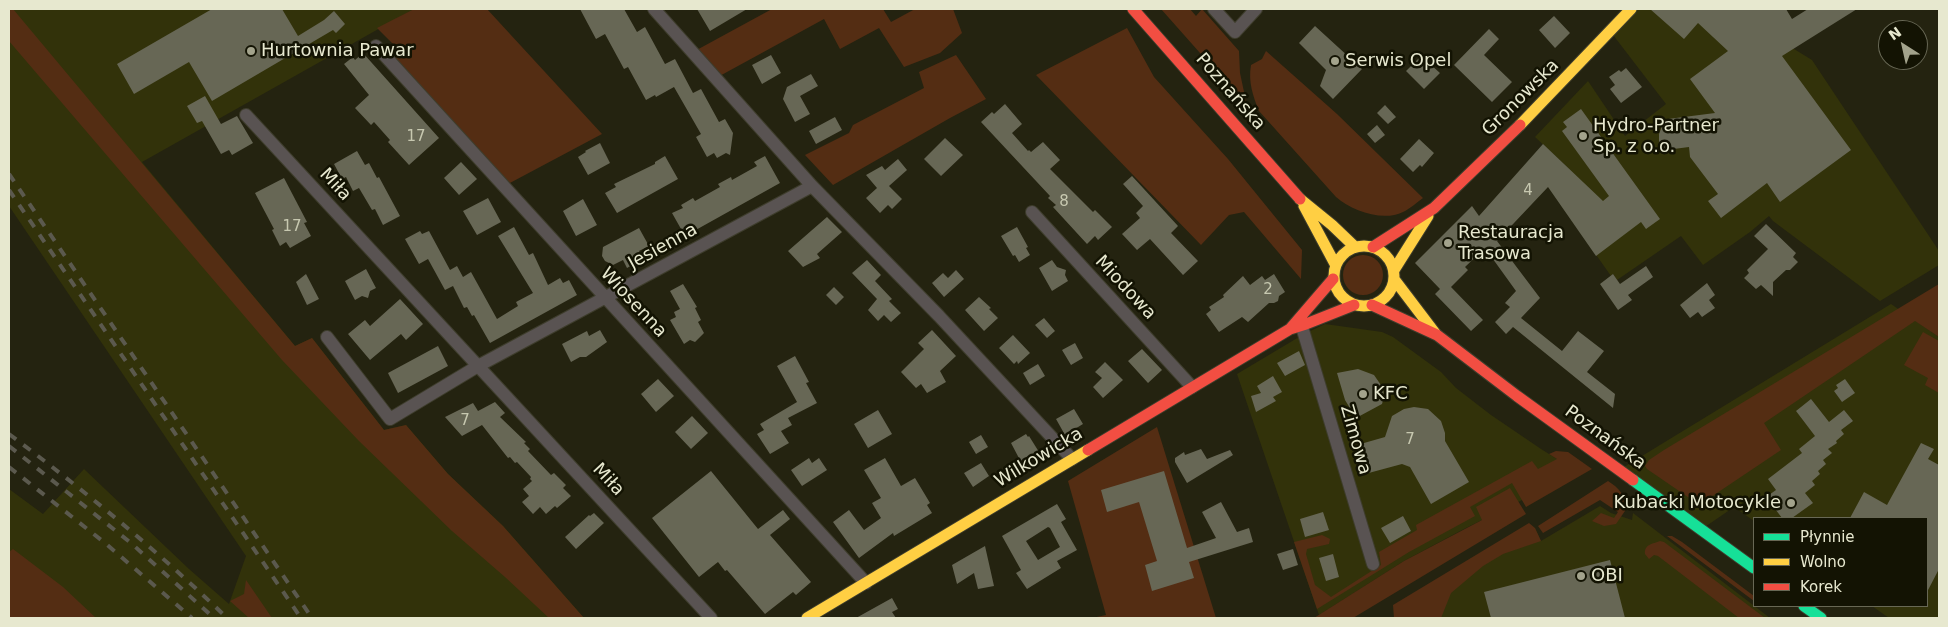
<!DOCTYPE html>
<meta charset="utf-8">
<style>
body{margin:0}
#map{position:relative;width:1948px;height:627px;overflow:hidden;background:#242310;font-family:"DejaVu Sans",sans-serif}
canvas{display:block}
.frame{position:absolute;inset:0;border:10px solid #e7e8cf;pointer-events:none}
.legend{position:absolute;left:1753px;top:517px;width:175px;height:90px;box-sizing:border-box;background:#131303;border:1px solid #686855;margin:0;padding:6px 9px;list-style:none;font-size:15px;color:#e7e8cf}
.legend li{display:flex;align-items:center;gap:10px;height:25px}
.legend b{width:25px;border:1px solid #686855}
.north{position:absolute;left:1878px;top:20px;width:50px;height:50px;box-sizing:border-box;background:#131303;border:1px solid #686855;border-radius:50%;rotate:325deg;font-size:14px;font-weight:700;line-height:20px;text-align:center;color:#e7e8cf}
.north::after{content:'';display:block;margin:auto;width:18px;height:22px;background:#a3a38c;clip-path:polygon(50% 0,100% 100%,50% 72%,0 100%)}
</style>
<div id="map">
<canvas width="1948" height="627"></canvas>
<div class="frame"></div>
<ul class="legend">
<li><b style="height:6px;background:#16e098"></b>Płynnie</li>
<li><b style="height:6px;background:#ffcf43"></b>Wolno</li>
<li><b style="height:6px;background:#f24e42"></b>Korek</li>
</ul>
<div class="north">N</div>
</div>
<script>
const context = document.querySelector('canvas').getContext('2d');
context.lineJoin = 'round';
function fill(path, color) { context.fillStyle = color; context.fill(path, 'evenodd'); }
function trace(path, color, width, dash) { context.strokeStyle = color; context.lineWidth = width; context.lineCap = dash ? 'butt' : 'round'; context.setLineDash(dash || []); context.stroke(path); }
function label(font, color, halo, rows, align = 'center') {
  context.font = font + ' "DejaVu Sans",sans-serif'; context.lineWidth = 5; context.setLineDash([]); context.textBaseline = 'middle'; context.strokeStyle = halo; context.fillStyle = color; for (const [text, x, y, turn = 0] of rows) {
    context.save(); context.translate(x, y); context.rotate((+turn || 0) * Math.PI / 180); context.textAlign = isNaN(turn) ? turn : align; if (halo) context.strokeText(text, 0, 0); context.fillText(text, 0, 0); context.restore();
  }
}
fill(new Path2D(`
 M9,9h405l-272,153 153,184 17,-8 72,92 22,-5 42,49 55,52 81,92h-575v-129l34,25 41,-45 105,100 40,35 17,-48 -237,-350z
 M1631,9h138l25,40 18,11 127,191v14l-59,36 -107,-80 -4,-5 -19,16 -47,33 -22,-29 -64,44 -4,-6 -2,2 -55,-78 22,-16 -12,-16 -31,-29 53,-56 37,55 41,-32 -56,-73z
 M1891,304l48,33v281h-50l-17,-12h55v-88h-173v3l-20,-14 -32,22 -83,-59z
 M1325,324l57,8 11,5 48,35 15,16 35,27 50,34 37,23 -114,57 -60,32 -85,54 -82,-241 67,-40z
 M1600,506l11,7 21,7 1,-7 137,105h-373l138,-90 6,13z`), '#32320a');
fill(new Path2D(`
 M9,9h4l282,337 17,-8 72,92 22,-5 42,49 55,52 81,92h-35l-44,-41 -53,-46 -93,-90 -77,-81 -273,-319z
 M414,9h73l115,125 -94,50 -112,-123 -1,-15 -18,-18z
 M772,9h111l8,13 24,-13h38l9,24 -22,20 -36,14 -25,-39 -39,21 -16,-30 -108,59 -23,-26z
 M1161,9h29l6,7 6,-7 37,42 1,22 7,33z
 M1127,28l27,49 74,82 74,91 -1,29 -57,-67 -15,3 -28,30 -165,-170z
 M1266,51l71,63 86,84c-6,4 -13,11 -20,14 -20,10 -51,-1 -67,-15l-77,-86c-6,-15 -11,-29 -8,-46l11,-6z
 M956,55l30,44 -36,19 -117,67 -28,-30 44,-22 4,-8 71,-37 -5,-16z
 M1343 275a20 20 0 1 1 40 0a20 20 0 1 1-40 0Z
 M1939,284v53l-24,-16 -151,102 17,27 -70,47 -10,9 -54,-37 -2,-3 4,-6 15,-10z
 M1923,332l16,9v52l-14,-8 3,-7 -24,-13z
 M1157,427l59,191h-124l14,-3 -38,-134z
 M1556,451l12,1 24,17 -66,38 -14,-24 -42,24 5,9 -66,36 -92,57 -23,-67 28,-7 8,4 -1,5 -22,5 -1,5 9,31 16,12 50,-32 -2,-13 38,-22 -1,-5 116,-64 6,8 19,-10 -8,-5z
 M1608,481c11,7 17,14 19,27l-11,16 -12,2 -12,-5 9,-8 13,5 4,-6 -18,-12 -57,33 -5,-7z
 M1510,488l16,26 -173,104h-39l90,-57 78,-41 -6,-13z
 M1529,523l6,5 6,13 -38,13 -20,12 -32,27 -10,25h-47l-1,-13z
 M1667,536h5l10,6 72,54v5z
 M1660,541l4,1 101,76h-26l-81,-62 -4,-1 -5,4 -4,-5c-1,-10 8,-10 15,-13z
 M13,549l50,38 33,31h-87v-66z
 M246,580l26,38h-23l-19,-17 14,-7z`), '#542d13');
fill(new Path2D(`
 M212,9h70l16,27 26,-16 10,-9 11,13 -9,9 -3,-3 -121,71 -23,-39 -55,32 -17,-30z
 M580,9h44l13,23 8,-5 20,37 10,-5 18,34 8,-4 18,33 6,-3 8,14 -3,22 -4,-2 -9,5 -3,-5 -7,4 -11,-20 5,-3 -27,-47 -18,10 -1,-2 -9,5 -18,-33 -4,2 -19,-35 -9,5z
 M697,9h50l-37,22z
 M1650,9h136l6,10 16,-10h49l-75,47 69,94 -71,52 -13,-19 -46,35 -13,-17 10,-7 -28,-37 -1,-10 -23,3 -7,-7v-9l3,-8 7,-4 -1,-3 47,-6 -25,-34 38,-28 -30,-28 -14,16z
 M1554,16l16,17 -15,15 -16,-18z
 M1315,26l47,43 -29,30 -13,-13 6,-16 -27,-27z
 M1489,29l10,10 -15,16 28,27 -20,20 -38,-37z
 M363,53l76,85 -30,27 -21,-23 2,-2 -16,-18 -3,3 -16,-17 14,-13 -25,-31 9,-7 2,3z
 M771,55l10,18 -19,11 -10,-19z
 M1421,56l19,17 -16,16 -18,-18z
 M1626,68l16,19 -21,16 -11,-14 5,-4 -6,-8 10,-7 2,2z
 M811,74l7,12 -18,10 10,18 -15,8 -12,-23 4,-12z
 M205,96l16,28 16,-8 16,27 -21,12 -3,-5 -8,4 -19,-33 -5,2 -10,-17z
 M1005,104l17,20 -10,9 16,18 1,-1 2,2 12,-10 17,18 -10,9 43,43 2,-2 17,17 -14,13 -3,-4 -8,8 -34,-37 3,-2 -8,-7 2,-2 -69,-74 11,-10 2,2z
 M1385,105l11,12 -8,7 -11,-11z
 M1581,109l79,110 -14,10 -5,-7 -45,34 -48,-69 -51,54 43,57 -19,20 41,33 16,-20 26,20 -17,21 28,22 -2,14 -100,-81 -7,7 -11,-12 15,-15 -5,-4 11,-12 -31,-43 -20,19 3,3 -17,17 32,33 -12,11 -36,-37 5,-5 -25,-26 57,-57 7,10 64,-72 60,57 6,-5 -47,-65 5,-4 -4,-5z
 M835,117l7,13 -26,14 -7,-13z
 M1377,125l8,10 -10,8 -8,-9z
 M945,138l18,17 -22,21 -17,-17z
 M1419,139l15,14 -12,14 -2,-2 -7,7 -13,-13z
 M600,143l10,20 -22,12 -10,-18 8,-5 -1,-1z
 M357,151l8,14 4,-2 8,15 2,-1 21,39 -17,9 -8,-16 -3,1 -13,-22 -6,3 -7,-14 -4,2 -8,-15z
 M665,156l13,23 -61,34 -12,-20 11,-6 -2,-3 41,-20v-2z
 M765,156l15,27 -95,53 -13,-23 11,-5 -2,-3 12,-7 2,3 25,-14 -2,-3 13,-7 1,3 25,-14 -3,-4z
 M898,159l9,11 -18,16 13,13 -10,10 -4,-4 -8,8 -14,-15 11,-10 -11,-13 16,-9 3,4z
 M461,162l16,17 -18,16 -15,-17z
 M1132,176l46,50 -7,7 27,28 -15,14 -33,-36 -13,11 -15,-16 18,-16 -4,-5 7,-7 -20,-22z
 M284,178l23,44 -3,1 7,13 -21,12 -4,-6 -6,4 -8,-16 2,-1 -19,-36z
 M488,198l13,24 -24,13 -14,-24z
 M583,199l14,26 -21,11 -13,-25z
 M827,217l15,15 -25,22 3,4 -17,9 -15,-16z
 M1766,224l30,29 -3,4 5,5 -8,8h-4l-13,12v14l-12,-11 -5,4 -12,-11 5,-5 -2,-3 21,-21 -14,-13z
 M514,227l15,28 4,-2 15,32 12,-7 3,5 6,-3 8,15 -87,48 -16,-28 -2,1 -5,-9 -3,1 -11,-22 -8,4 -17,-31 -9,5 -14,-25 15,-8 2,3 7,-3 21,39 7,-4 6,11 8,-5 26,47 21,-13 -2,-4 17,-9 -35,-57z
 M1017,227l11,20 -2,1 4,7 -11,7 -4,-7 -2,1 -12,-20z
 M639,228l10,18 -10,5 4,8 -16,9 -4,-8 -10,5 -8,-4 -3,-5 1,-9z
 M867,260l14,15 -6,6 17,18 -3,2 12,12 -10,9 -7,-7 -6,6 -10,-11 9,-11 -25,-26z
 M1052,260l5,7 9,3 -1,5 3,6 -16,10 -13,-23z
 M1646,266l7,11 -25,18 4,5 -14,10 -18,-26 13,-10 7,10z
 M366,269l10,19 -6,3 -2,7 -6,-2 -7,4 -10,-19z
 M956,270l8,9 -20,18 -12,-14 11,-10 5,5z
 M306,274l13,25 -12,6 -11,-23z
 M1274,274l11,18 -6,4 -1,5 -4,2h-5l-21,19 -6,-5 -23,15 -13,-18 5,-4 -2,-3 15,-10 -1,-2 20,-19 7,9 12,-9 3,4z
 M1707,283l8,12 -6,5 6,8 -13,9 -4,-5 -8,6 -10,-13z
 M683,284l14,23 -2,1 6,12 -3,2 6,11 -9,9 -5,-2 -6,4 -14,-24 6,-3 -2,-5 6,-3 -10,-18z
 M834,287l10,10 -8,8 -10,-10z
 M979,297l12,11 -2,1 9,9 -14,13 -19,-21z
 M400,299l23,25 -17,16 -5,-6 -31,26 -22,-26 17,-14 5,6z
 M1044,318l11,13 -8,7 -12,-13z
 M600,330l7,12 -21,15h-6l-9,5 -9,-18 25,-13 2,5z
 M932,330l24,26 -16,15 6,11 -19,11 -6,-9 -5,4 -15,-16 23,-23 -6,-6z
 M1013,335l17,18 -12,11 -1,-3 -3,3 -15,-16z
 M1075,343l8,15 -12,7 -9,-15z
 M438,346l10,20 -50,27 -10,-20z
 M1142,349l20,21 -14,13 -20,-22z
 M1299,351l6,14 -20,11 -8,-13z
 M795,356l14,26 -3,1 11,20 -29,15 4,7 -11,6 8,12 -19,11 -13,-20 7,-4 -4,-6 37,-22 -20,-36z
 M1105,362l18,18 -20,18 -10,-11 9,-9 -7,-6z
 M1038,364l7,12 -15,9 -7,-12z
 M1358,369l16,6 9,13 1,9 -2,7 -26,14 -11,-18 -8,-27z
 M1273,376l9,16 -9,5 3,4 -20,11 -5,-16 10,-3 -4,-7z
 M658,379l16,17 -18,16 -15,-18z
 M1845,379l10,14 -13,9 -8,-11 4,-3 -2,-3z
 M1811,399l18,23 15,-12 9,11 -12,9 3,4 -8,7 1,2 -9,6 4,4 -9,7 3,4 -8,7 2,3 -8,7 3,4 -10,8 8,10 -21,15h-10l-16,-21 10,-7 -8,-11 34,-26 -3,-4 16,-13 -19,-25z
 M495,402l10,11 -5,4 26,25 -2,1 6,6 -2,2 23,24 3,-2 12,12 -3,3 8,8 -14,12 -2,-2 -9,8 -6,-7 -7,7 -11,-12 7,-6 -6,-7 9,-8 -2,-2 1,-2 -14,-15 -2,1 -5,-6 -2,1 -26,-33 -20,11 -17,-19 28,-14 5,8z
 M1414,407l14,2 13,12 4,12v8l24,41 -38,22 -21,-37 -8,-3 -37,10 -8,-29 28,-8 7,-21 12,-7z
 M1074,409l9,15 -18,11 -9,-16z
 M878,410l14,24 -24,14 -14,-24z
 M692,416l16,17 -17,16 -16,-17z
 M1026,434l2,3 1,-1 10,16 -18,10 -10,-19z
 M981,435l7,12 -12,7 -7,-12z
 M1921,443l13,6 -6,10 11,6v104l-12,23v-74h-77l14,-26 23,13z
 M1201,449l6,10 23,-9 3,5 -46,28 -12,-21v-4l9,-6 1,3z
 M809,458l3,5 7,-5 8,12 -25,16 -11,-16z
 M885,458l16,28 14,-8 15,25 -3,2 5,8 -38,23 -1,-3 -34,25 -26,-36 16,-12 15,20 17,-12 -9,-15 9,-5 -17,-28z
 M981,463l8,13 -16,11 -9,-14z
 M711,471l47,58 25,-19 7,9 -20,16 41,47 -15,13 -3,-3 -28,22 -38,-44 -2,1 -7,-9 -19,15 -47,-59z
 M1164,471l23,77 29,-10 -14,-26 19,-10 16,30 12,-4 4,14 -64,20 5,16 -42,13 -7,-26 12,-4 -18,-59 -32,10 -6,-22z
 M1057,504l9,15 -5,3 16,28 -20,11 4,7 -34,21 -11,-16 5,-3 -19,-34zM1048,527l2,1 10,19 -22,13 -12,-19z
 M1323,512l6,18 -24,7 -5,-18z
 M594,513l10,10 -28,26 -11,-12 24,-22 1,1z
 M1403,516l8,15 -21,12 -9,-15z
 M985,546l9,40 -16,3 -4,-16 -17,11 -5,-19z
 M1293,549l5,16 -15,5 -6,-16z
 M1333,554l6,23 -13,4 -7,-23z
 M1610,560l15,58h-134l-7,-26z
 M892,598l6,11 -6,3 4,6h-40z`), '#676755');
const street = new Path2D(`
 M654,9l158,177 127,130 133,143
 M1214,9l21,23 21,-23
 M376,46l490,537
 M246,115l465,503
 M1032,212l160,175
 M1302,327l71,237
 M327,337l63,82 88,-53 334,-180`);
const fast = new Path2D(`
 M1633,480l121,88
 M1804,606l17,12`);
const slow = new Path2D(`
 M1520,125l111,-116
 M1300,199l32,26 23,22
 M1304,206l31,58
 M1334 276a30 30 0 1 1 60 0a30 30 0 1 1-60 0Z
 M1394,270l34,-54
 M1394,279l41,54
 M807,618l281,-168`);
const jam = new Path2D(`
 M1133,9l167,190
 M1373,247l61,-39 86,-83
 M1372,305l65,30 80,61 116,84
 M1290,329l43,-50
 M1088,450l202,-121 16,-5 48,-19`);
trace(street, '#3e3d2c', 14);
trace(fast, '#3e3d2c', 13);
trace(slow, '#3e3d2c', 13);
trace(jam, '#3e3d2c', 13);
trace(street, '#595352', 12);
trace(fast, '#16e098', 11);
trace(slow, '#ffcf43', 11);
trace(jam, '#f24e42', 11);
trace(new Path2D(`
 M9,174l303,444
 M9,190l292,428
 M9,434c76,57 150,118 218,184
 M9,446l122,97 83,75
 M9,467l96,76 87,75`), '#5b594e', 4, [9, 9]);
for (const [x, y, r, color] of [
 [251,51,5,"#a3a38c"],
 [1335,61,5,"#a3a38c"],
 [1583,136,5,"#a3a38c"],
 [1448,243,5,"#a3a38c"],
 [1363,394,5,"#a3a38c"],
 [1791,503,5,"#a3a38c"],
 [1581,576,5,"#a3a38c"]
]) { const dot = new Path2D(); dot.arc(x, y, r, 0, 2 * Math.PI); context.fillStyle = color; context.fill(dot); trace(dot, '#131303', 2); }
label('15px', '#c7c8b0', null, [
 ["17",416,137],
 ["4",1528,191],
 ["8",1064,202],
 ["17",292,227],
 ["2",1268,290],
 ["7",465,421],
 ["7",1410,440]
]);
label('18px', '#e7e8cf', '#131303', [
 ["Hurtownia Pawar",261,51],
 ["Serwis Opel",1345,61],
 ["Hydro-Partner",1593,126],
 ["Sp. z o.o.",1593,147],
 ["Restauracja",1458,233],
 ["Trasowa",1458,254],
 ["KFC",1373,394],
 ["Kubacki Motocykle",1781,503,"right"],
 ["OBI",1591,576]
], 'left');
label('18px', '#e7e8cf', '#131303', [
 ["Poznańska",1230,92,49],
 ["Gronowska",1521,98,-45],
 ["Miła",335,185,47],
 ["Jesienna",663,247,-29],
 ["Miodowa",1125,288,47],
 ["Wiosenna",633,303,47],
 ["Poznańska",1605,438,36],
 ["Zimowa",1355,440,74],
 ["Wilkowicka",1039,458,-31],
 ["Miła",608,480,47]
]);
</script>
